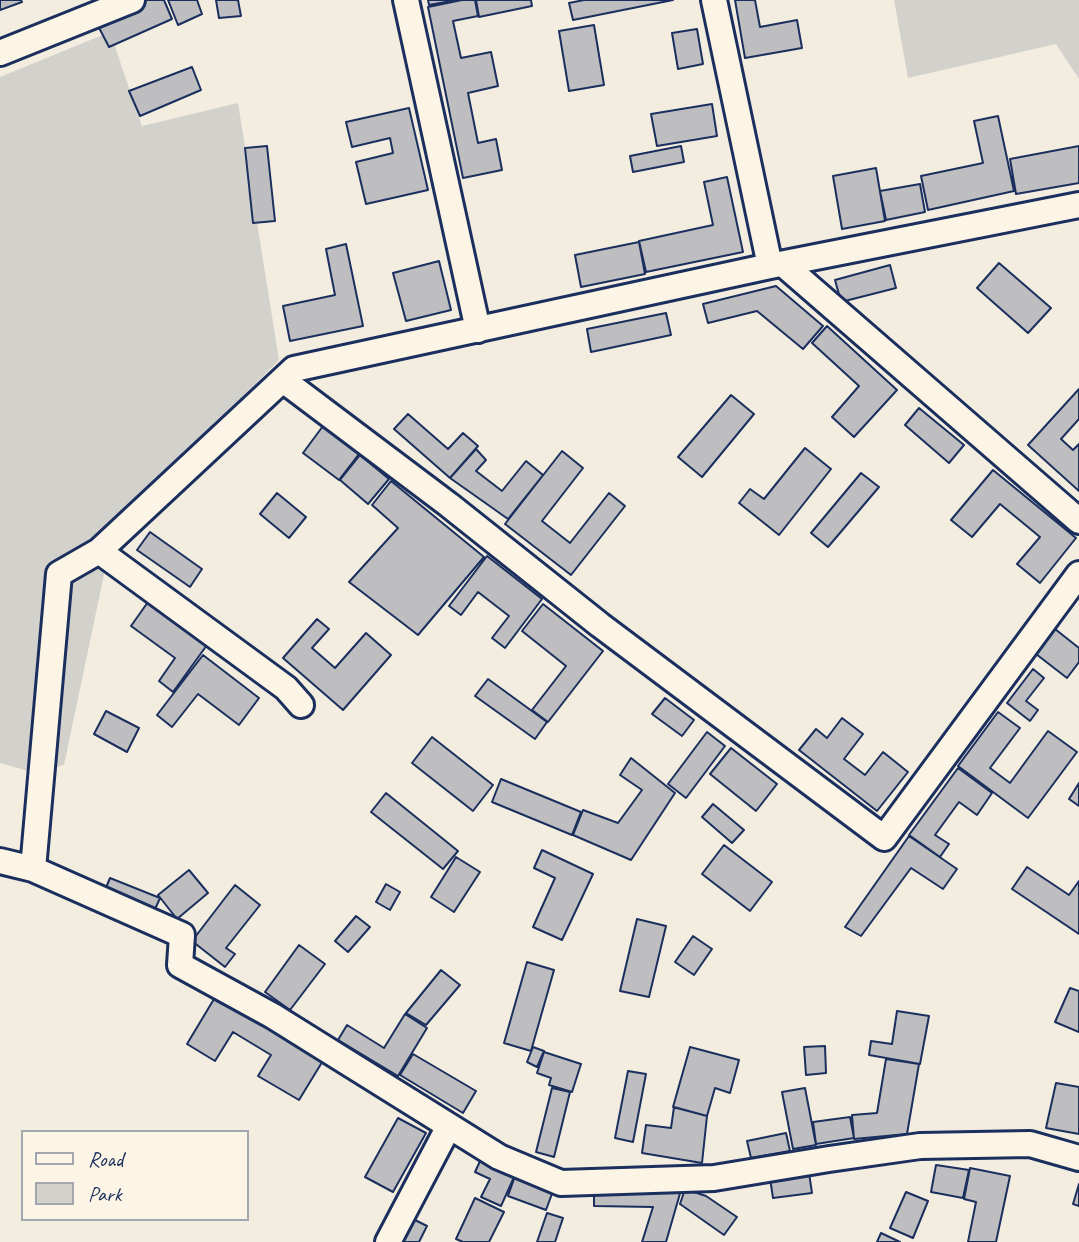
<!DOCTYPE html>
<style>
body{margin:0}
#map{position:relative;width:1079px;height:1242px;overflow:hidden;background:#f3ede0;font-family:Caveat,sans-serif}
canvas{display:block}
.legend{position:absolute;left:21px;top:1130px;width:228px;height:91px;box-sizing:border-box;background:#fcf5e5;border:2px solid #a2a6af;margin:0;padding:9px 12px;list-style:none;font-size:21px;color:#1b2f5e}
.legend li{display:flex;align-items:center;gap:14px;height:35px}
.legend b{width:35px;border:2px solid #a2a6af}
</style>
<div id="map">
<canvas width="1079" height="1242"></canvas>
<ul class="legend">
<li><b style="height:9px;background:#fcf5e5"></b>Road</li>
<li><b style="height:19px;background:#d3d1cc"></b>Park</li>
</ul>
</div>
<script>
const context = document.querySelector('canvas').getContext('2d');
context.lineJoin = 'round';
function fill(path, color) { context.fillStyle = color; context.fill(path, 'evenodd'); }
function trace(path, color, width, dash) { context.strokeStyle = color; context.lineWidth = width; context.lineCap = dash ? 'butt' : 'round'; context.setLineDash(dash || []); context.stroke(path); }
fill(new Path2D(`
 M894,0h185v79l-23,-35 -148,34z
 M110,32l32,94 96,-23 41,257 -165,167 -50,238 -32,7 -32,-9v-686z`), '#d3d1cc');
const building = new Path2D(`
 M0,0h21l1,2 -22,8z
 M143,0h21l8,19 -63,28 -14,-27z
 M168,0h29l5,14 -24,11z
 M216,0h22l3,16 -22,2z
 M428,0h29l-28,5z
 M462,0h13l3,16 -25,5 8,37 30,-6 7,34 -30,7 10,50 18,-4 6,31 -39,8 -35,-171z
 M476,0h55l1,6 -53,11z
 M584,0h89l-100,20 -4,-17z
 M735,0h20l5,27 37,-7 5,28 -57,10z
 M594,25l10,60 -35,6 -10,-60z
 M697,29l6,35 -25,5 -6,-36z
 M192,67l9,23 -61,26 -11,-25z
 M712,104l5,32 -60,10 -6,-32z
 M409,108l19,82 -62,14 -10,-42 37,-9 -3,-15 -38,9 -6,-25z
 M998,116l16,75 -86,19 -7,-34 62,-13 -9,-42z
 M267,146l8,75 -22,2 -8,-75z
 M681,146l3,16 -51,10 -3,-16z
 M1079,146v37l-63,11 -6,-35z
 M876,168l9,53 -43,8 -9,-53z
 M727,177l16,75 -97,20 -7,-31 74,-16 -9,-43z
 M920,184l5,28 -39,8 -6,-29z
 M639,242l6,32 -64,13 -6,-32z
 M346,244l17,82 -73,15 -7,-35 52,-11 -9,-46z
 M439,261l12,49 -45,11 -13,-48z
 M999,263l52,45 -23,25 -51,-45z
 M890,265l6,23 -55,14 -6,-22z
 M776,286l47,40 -20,23 -46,-38 -49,12 -5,-19z
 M666,313l5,22 -80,17 -4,-23z
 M827,326l70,64 -43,47 -22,-20 27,-31 -47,-43z
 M1079,389v30l-18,20 12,11 6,-6v47l-51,-46z
 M731,395l23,19 -52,63 -24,-20z
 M919,408l45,37 -15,18 -44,-38z
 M408,414l40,35 15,-16 15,13 -28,32 -56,-49z
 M323,426l36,28 -20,26 -36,-27z
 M805,448l26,21 -52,66 -40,-32 11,-14 14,10z
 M476,449l10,11 -10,11 26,20 24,-30 17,14 -35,44 -58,-41z
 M562,451l21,17 -41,53 28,22 39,-50 16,13 -54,69 -66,-51z
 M360,455l29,24 -21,25 -28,-24z
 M993,470l83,68 -36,45 -23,-19 23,-27 -40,-33 -28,33 -21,-17z
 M861,473l18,14 -51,60 -17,-14z
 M391,481l93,76 -66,78 -69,-53 49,-54 -26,-23z
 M277,493l29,24 -17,21 -29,-24z
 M150,532l52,37 -12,18 -53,-37z
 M487,556l55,43 -37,49 -13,-10 17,-22 -31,-24 -17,23 -12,-9z
 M148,602l59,43 -34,47 -14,-11 16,-23 -44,-32z
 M543,604l60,47 -55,71 -16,-12 34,-44 -44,-35z
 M317,619l12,10 -17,19 23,20 31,-35 25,22 -48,55 -60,-52z
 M1055,629l24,19v14l-12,16 -31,-24z
 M203,655l56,43 -20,27 -41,-31 -26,33 -15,-12z
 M1033,669l11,9 -18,23 12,9 -8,11 -23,-18z
 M488,679l59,43 -12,17 -60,-43z
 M665,698l29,22 -12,16 -30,-22z
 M106,711l33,17 -12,24 -33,-18z
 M998,712l22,16 -30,40 20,15 38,-52 29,21 -49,66 -70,-52z
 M842,718l21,16 -19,25 21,16 18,-23 25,20 -31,39 -78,-61 17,-21 11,9z
 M707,732l18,14 -39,52 -18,-14z
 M432,737l61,48 -20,26 -61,-48z
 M731,748l46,36 -21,27 -46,-37z
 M631,758l44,35 -44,67 -58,-25 10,-25 35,13 24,-33 -22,-15z
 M958,768l34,25 -15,22 -18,-13 -24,33 14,9 -9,13 -31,-22z
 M501,779l80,33 -9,23 -80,-33z
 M1079,783v23l-10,-7z
 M386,793l72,58 -15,18 -72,-57z
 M713,804l31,26 -12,13 -30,-26z
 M909,836l48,33 -14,20 -32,-21 -50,68 -16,-9z
 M724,845l48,37 -22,29 -48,-37z
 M542,850l51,24 -31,66 -29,-13 22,-49 -21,-10z
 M456,857l24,15 -26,40 -23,-15z
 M1027,867l42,28 10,-14v53l-67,-45z
 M189,870l19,23 -31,26 -19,-24z
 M110,878l50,20 -8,18 -49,-21z
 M386,884l14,8 -10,18 -14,-8z
 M235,885l25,20 -34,43 9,6 -10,13 -33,-26z
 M356,916l14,11 -22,25 -13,-11z
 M637,919l29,7 -17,71 -29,-6z
 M693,936l19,13 -18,26 -19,-13z
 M299,945l26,19 -35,46 -25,-18z
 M527,962l27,8 -23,81 -27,-8z
 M441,970l19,15 -34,40 -20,-12z
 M1070,988l9,3v41l-24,-10z
 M217,994l107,65 -25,41 -41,-24 13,-21 -38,-23 -18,29 -28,-17z
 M897,1011l32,5 -9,48 -51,-9 2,-14 21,3z
 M405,1014l22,14 -29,48 -60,-36 9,-15 37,23z
 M825,1046l1,27 -20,2 -2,-28z
 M533,1047l11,4 -7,16 -10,-5z
 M690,1047l49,13 -9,33 -15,-5 -8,28 -34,-9z
 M544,1052l37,12 -9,28 -23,-7 2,-7 -14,-5z
 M413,1054l63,37 -13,22 -63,-38z
 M886,1059l33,5 -12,70 -53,5 -2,-24 25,-2z
 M628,1071l18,3 -13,68 -18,-4z
 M1056,1083l23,4v47l-33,-6z
 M552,1088l18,4 -16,65 -18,-5z
 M805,1088l11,57 -23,4 -11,-57z
 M674,1107l33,9 -5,47 -60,-10 4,-28 25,3z
 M850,1117l4,21 -38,6 -3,-22z
 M398,1118l28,15 -33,59 -28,-15z
 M786,1133l4,18 -39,7 -4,-17z
 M481,1159l34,16 -14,31 -20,-9 9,-18 -15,-7z
 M936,1165l33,5 -6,28 -32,-6z
 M970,1168l40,8 -14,66h-28l8,-40 -12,-3z
 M809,1173l3,20 -39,5 -3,-20z
 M515,1176l38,15 -7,19 -38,-14z
 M1079,1184v22l-6,-2z
 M685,1189l21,7 31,21 -13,18 -44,-31z
 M594,1190h87l-15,52h-24l11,-35 -59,-1z
 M906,1192l22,9 -15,37 -23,-10z
 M475,1198l29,14 -15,30h-26l-7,-3z
 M547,1213l16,5 -8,24h-18z
 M409,1217l18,9 -8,16h-23z
 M881,1233l19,9h-23z`);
fill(building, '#bebec0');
trace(building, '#1b2f5e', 2);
const minor = new Path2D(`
 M406,0l72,330
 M714,0l56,266
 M0,53l132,-53
 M783,264l296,257
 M283,380l166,125 151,120 284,213 195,-264
 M99,551l187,137 15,17
 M0,861l33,8 149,66 -2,30 93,51 226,141 62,26 153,-5 115,-19 91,-13 110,-2 49,14
 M33,869l26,-295 40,-23 195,-182 476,-103 309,-61
 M388,1242l61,-116`);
trace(minor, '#1b2f5e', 30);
trace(minor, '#fcf5e5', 24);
</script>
